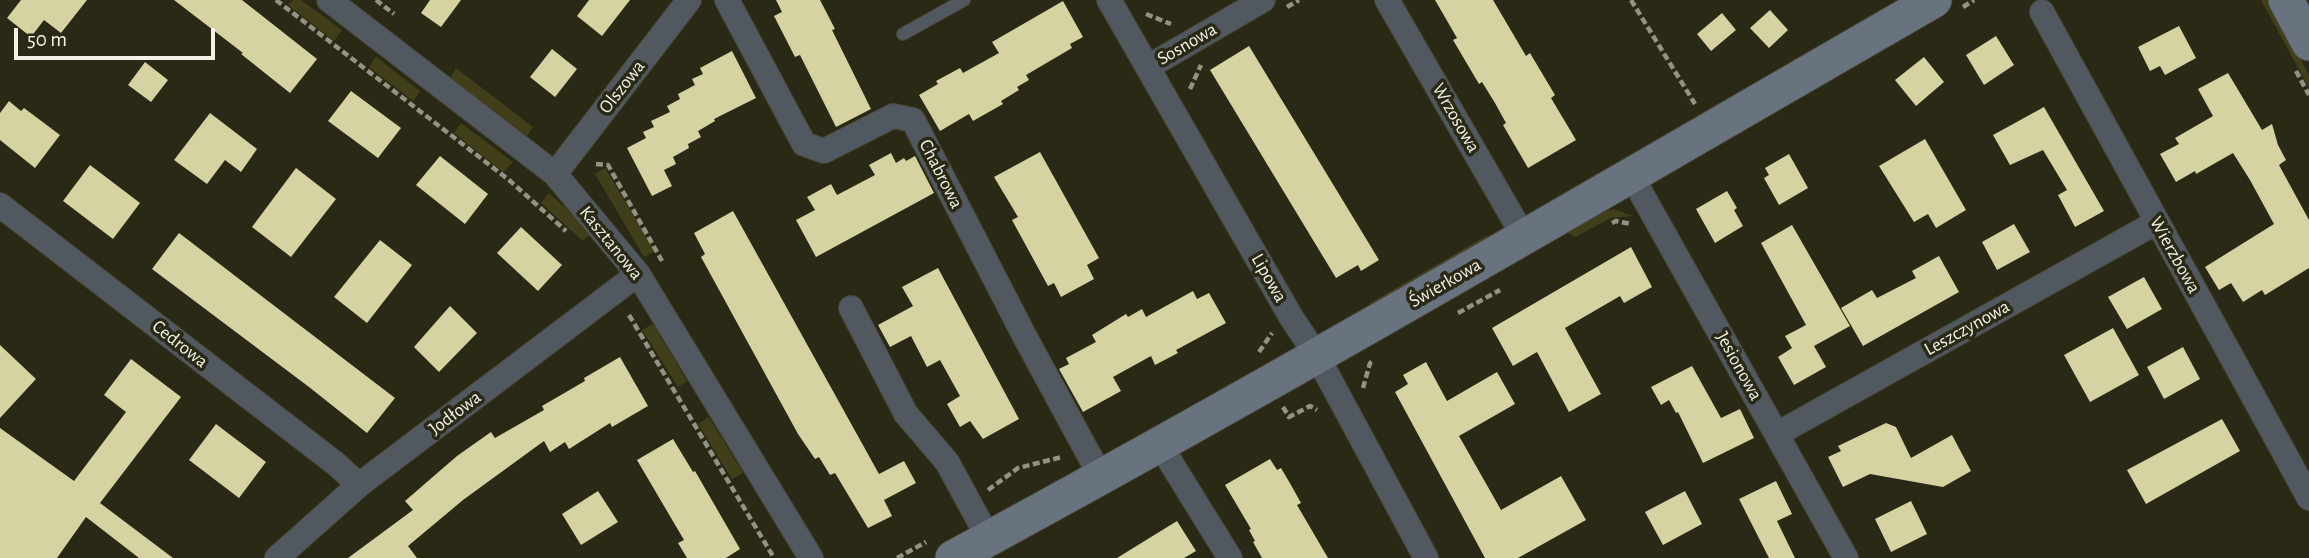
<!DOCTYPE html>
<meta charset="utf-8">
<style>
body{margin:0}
#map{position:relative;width:2309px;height:558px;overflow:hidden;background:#2a2916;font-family:"Alegreya Sans",sans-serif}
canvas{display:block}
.scale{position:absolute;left:14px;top:28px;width:201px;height:32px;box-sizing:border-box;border:4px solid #f2f2e6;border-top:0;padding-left:9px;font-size:21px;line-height:24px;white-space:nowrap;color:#f2f2e6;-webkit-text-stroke:5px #2a2916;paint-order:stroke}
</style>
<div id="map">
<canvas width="2309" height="558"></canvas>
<div class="scale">50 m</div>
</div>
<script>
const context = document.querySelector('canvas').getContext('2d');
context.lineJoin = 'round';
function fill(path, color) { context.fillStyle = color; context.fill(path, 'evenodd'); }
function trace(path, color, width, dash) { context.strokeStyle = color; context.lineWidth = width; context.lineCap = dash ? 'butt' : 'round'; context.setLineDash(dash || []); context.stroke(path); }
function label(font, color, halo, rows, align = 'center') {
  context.font = font + ' "Alegreya Sans",sans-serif'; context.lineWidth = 7; context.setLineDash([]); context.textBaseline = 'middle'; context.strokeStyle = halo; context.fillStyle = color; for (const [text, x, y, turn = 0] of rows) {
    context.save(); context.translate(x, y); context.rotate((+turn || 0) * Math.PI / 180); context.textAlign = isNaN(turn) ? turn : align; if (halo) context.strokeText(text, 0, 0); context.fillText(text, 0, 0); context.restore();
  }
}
fill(new Path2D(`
 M293,0h8l41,30 -8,11 -46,-36z
 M2261,0h9l39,75v13z
 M376,57l44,34 -7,10 -44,-34z
 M456,68l77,59 -6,9 -77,-58z
 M461,123l52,39 -10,10 -49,-39z
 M605,168l50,83 -11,6 -49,-83z
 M549,193l22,20 18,22 -6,6 -42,-38z
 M1613,209l20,7 -22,2 -36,19 -9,-5 35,-21z
 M1488,235l-1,6 -120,67 3,-5z
 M653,324l34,57 -9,6 -36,-57z
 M709,417l34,56 -11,6 -34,-55z`), '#413f1a');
fill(new Path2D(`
 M21,0h66l-26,33 -17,-13 -13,17 -24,-19z
 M174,0h68l75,59 -27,34 -49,-39 2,-1z
 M430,0h31l-20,27 -20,-14z
 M589,0h41l-28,36 -25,-20z
 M776,0h44l15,29 -3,1 39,79 -35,18 -36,-72 -5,2 -21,-41 8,-4z
 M1435,0h58l33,56 4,-3 25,42 -4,3 25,42 -48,28 -25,-43 3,-2 -11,-20 -13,-21 -3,2 -26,-44 4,-2z
 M1063,1l20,36 -13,7 2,4 -46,27 3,5 -12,7 2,3 -18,11 2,3 -30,17 -4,-7 -29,17 -21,-36 19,-11 -2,-3 24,-13 3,5 36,-20 -7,-11z
 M1770,10l18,20 -19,18 -19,-20z
 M1722,13l14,17 -25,21 -14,-17z
 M2179,26l17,32 -31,17 -5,-9 -10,5 -12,-24z
 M1996,36l18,29 -30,20 -18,-30z
 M1249,46l130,214 -18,11 -3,-6 -22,13 -126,-208z
 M552,49l25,20 -22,28 -25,-20z
 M732,51l24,47 -42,21 1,2 -17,10 3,6 -13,7 1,4 -16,9 3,7 -12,6 8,16 -20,10 -25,-48 19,-10 -3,-6 11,-5 -3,-6 19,-9 -3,-6 13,-7 -2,-5 17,-9 -3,-6 11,-5 -3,-6z
 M1924,57l20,25 -28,24 -21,-26z
 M145,62l23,18 -17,22 -23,-17z
 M2228,73l34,57 10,-6 6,21 8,15 -7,5 30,55v48l-44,27 -3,-5 -19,12 -12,-19 -12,7 -14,-23 69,-43 -24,-44 -17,-27 -37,21 -1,-3 -19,11 -16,-28 19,-10 -4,-6 38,-22 -15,-27z
 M351,91l50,37 -23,30 -50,-37z
 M9,101l12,10 3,-3 36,27 -25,33 -35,-28v-27z
 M2044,107l60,104 -29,16 -17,-32 9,-5 -24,-40 -33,15 -17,-30z
 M210,113l47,36 -16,23 -16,-12 -18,24 -33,-24z
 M1925,139l41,71 -30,18 -8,-14 -14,8 -35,-56z
 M1040,152l59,106 -12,7 7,14 -33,18 -7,-14 -6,3 -36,-66 6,-3 -24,-40z
 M891,153l5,10 8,-5 2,3 9,-5 19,37 -118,64 -20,-37 19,-10 -8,-13 24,-13 6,11 38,-20 -6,-10z
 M1789,154l19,34 -29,17 -15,-27 5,-3 -4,-7z
 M440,156l48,38 -23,30 -49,-39z
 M90,165l50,38 -27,36 -50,-38z
 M296,168l40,31 -45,58 -39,-30z
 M1727,191l10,17 -3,2 9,16 -28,17 -19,-34z
 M733,211l146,263 25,-13 12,22 -32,17 8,16 -24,12 -33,-55 -5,2 -11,-18 -4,2 -17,-25 -97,-177 4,-3 -11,-21z
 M2014,224l16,28 -33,18 -15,-28z
 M1792,225l58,101 -36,20 12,21 -32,18 -16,-28 14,-9 -7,-12 21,-11 -45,-82z
 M521,227l41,38 -24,26 -41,-38z
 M179,233l216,165 -28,35 -58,-46 -157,-118z
 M380,240l32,25 -45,58 -33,-26z
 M1631,247l21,40 -28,16 -4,-7 -55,32 36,66 -32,18 -32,-60 -24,14 -21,-38z
 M1939,256l20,36 -96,54 -22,-38 31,-18 5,8 39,-20 -4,-7z
 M938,268l81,151 -36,20 -13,-18 -10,6 -13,-23 13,-8 -20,-36 -13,7 -16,-31 -21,11 -12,-22 35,-19 -11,-19z
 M2144,277l18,32 -35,20 -19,-32z
 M1193,291l4,8 12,-6 17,30 -50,27 2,3 -23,12 -4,-9 -38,21 8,14 -38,21 -24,-43 10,-5 -3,-6 30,-16 -4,-7 34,-21 2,3 14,-8 4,8z
 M450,306l27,27 -38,39 -25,-25z
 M2113,328l26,47 -49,27 -26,-47z
 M0,345l36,34 -36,39z
 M2183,347l17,32 -36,20 -17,-32z
 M620,357l28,49 -36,21 -2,-4 -41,26 -4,-7 -15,10 -6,-11 -81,59 -55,46 9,12h-69l65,-48 -8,-9 52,-45 34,-24 4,6 49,-28 -2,-4 43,-25 -1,-3z
 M131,359l50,38 -81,106 73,55h-34l-53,-41 -29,41h-57v-130l74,53 52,-69 -22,-17z
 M1426,362l21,39 50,-29 18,32 -56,32 42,74 60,-34 25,44 -68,38h-33l-90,-166 13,-8 -5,-9z
 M1692,366l29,52 19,-9 14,29 -51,25 -25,-51 -2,1 -7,-13 -8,5 -10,-18z
 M2222,419l18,32 -94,53 -19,-34z
 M1886,423l10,4 15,31 41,-23 19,36 -28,16 -73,-13 -27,13 -15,-30 13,-6 -3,-5z
 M216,424l50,38 -27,36 -50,-38z
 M673,439l20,33 2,-1 45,78 -14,9h-39l-9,-15 6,-3 -47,-80z
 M1270,459l7,11 4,-2 10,17 10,18 -4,2 31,53h-66l-9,-16 2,-1 -6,-11 2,-1 -26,-44z
 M1776,481l16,33 -15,7 18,37h-26l-30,-59z
 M598,491l20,31 -37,23 -19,-31z
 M1685,491l17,33 -39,21 -18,-33z
 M1911,501l16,33 -36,18 -16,-33z
 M1177,521l19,30 -12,7h-67z`), '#d4d3a1');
const lane = new Path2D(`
 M903,34l61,-34`);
const street = new Path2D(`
 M329,0l226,174 83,100 173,284
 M727,0l77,144 20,7 69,-35 20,4 112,217 76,140
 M1109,0l182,317 26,39 109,202
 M1387,0l137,237
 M2042,12l267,486
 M1148,67l115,-67
 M555,174l134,-174
 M1631,175l215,383
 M0,205l336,259 23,21
 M851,308l55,106 41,48 42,77
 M1777,434l380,-212
 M1160,445l70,113
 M277,558l82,-73 279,-211`);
const secondary = new Path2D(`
 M2286,0l23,43
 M953,558c331,-179 655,-370 981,-558`);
trace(lane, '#464533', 14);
trace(street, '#464533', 26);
trace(secondary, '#464533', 37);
trace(new Path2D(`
 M276,0l233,180 57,51
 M376,0l18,14
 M1631,0l64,104
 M1287,7l12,-7
 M1963,7l11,-7
 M1146,14l25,10
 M2296,71l13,24
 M1190,89l11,-24
 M596,164l12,1 54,96
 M1612,223l4,-2 15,3
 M1458,313l42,-23
 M629,315l145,243
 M1259,352l13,-19
 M1363,388l7,-25 3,-2
 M1283,407l6,10 21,-11 7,4
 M988,490l30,-22 44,-11
 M897,558l29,-16`), '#939383', 4.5, [7, 3.5]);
trace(lane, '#525860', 12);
trace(street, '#525860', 24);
trace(secondary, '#69727f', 35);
label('19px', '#f2f2e6', '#2a2916', [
 ["Sosnowa",1187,44,-30],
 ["Olszowa",622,87,-52],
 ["Wrzosowa",1456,118,60],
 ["Chabrowa",941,174,63],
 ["Kasztanowa",611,243,51],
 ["Wierzbowa",2175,255,61],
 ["Lipowa",1269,278,60],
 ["Świerkowa",1445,283,-30],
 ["Leszczynowa",1967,328,-29],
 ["Cedrowa",180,344,38],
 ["Jesionowa",1739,366,61],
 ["Jodłowa",455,413,-37]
]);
</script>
